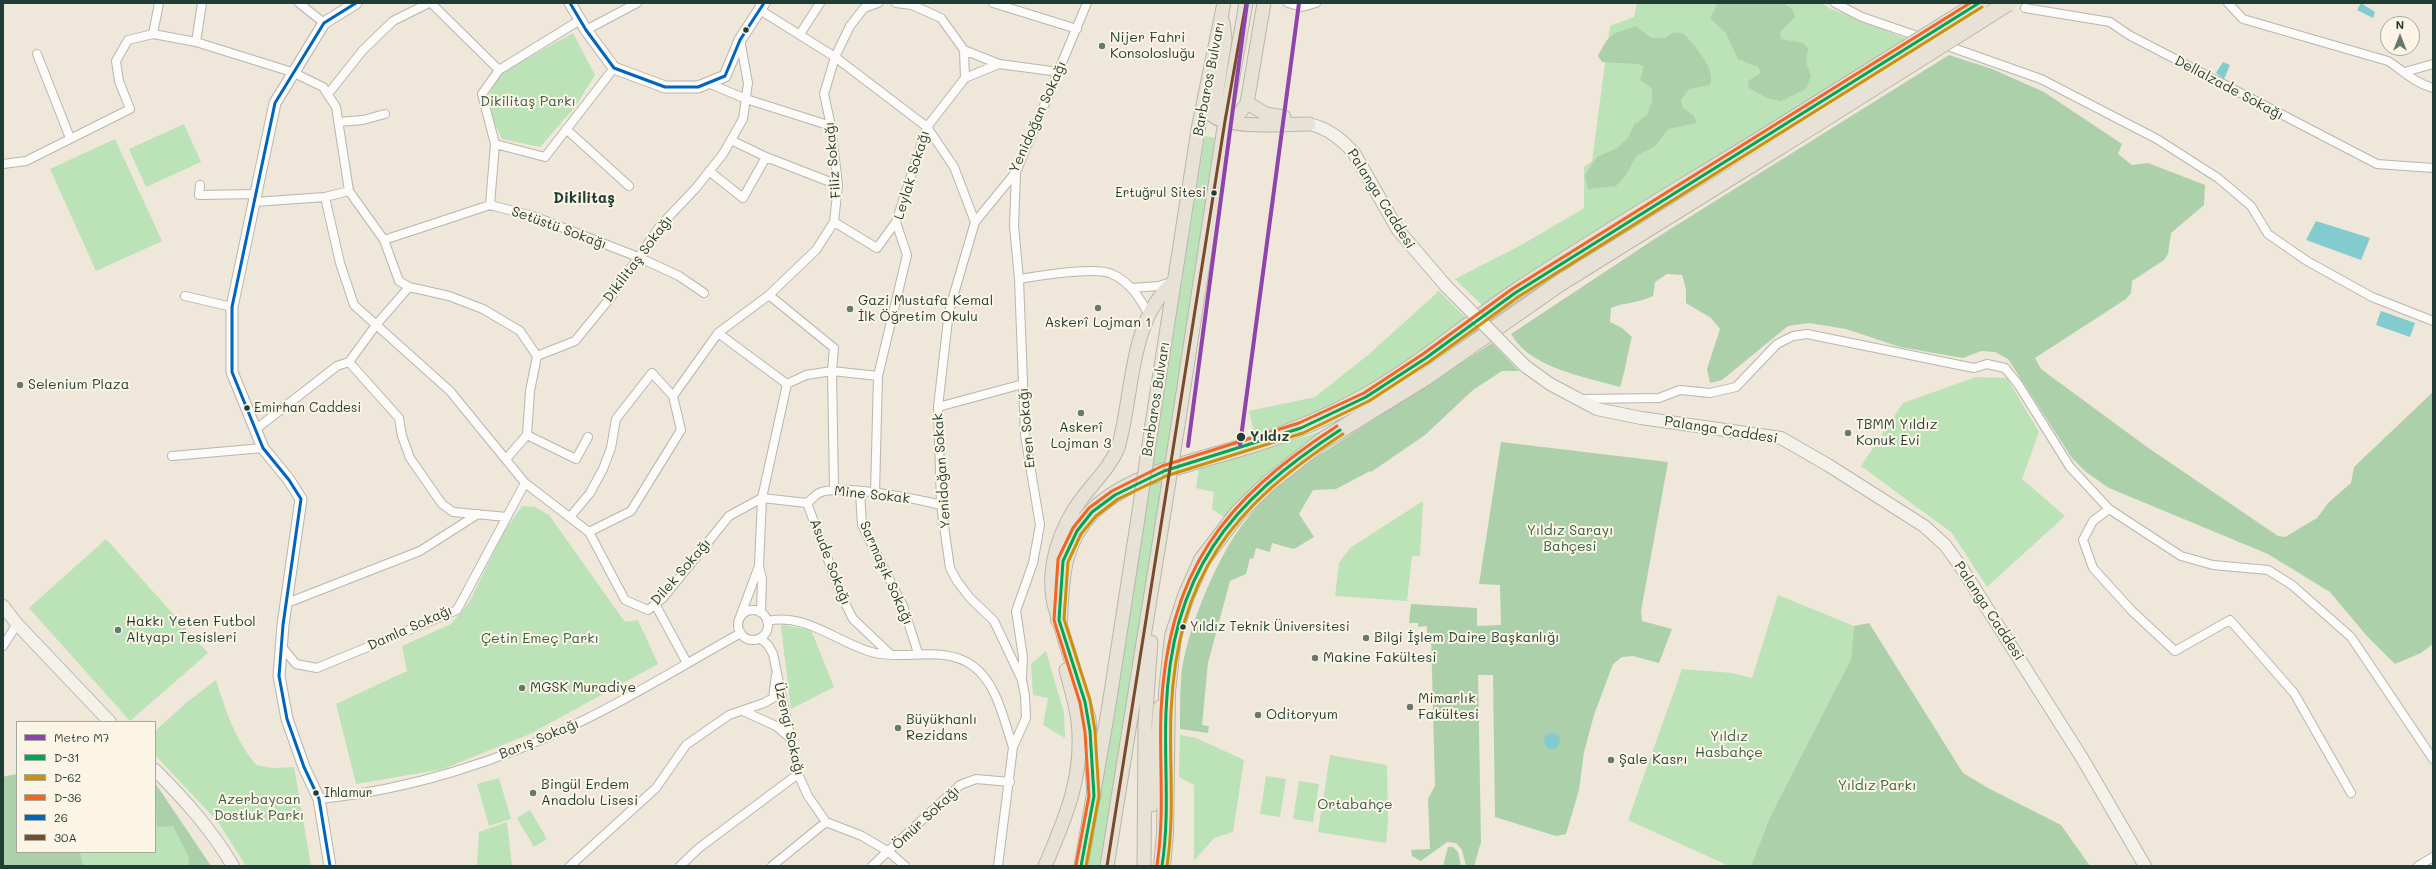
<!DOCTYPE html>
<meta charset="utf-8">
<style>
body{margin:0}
#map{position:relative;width:2436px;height:869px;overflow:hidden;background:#efe7da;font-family:Mali,sans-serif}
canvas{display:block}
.frame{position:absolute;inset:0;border:4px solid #1f3d34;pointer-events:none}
.legend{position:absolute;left:16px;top:721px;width:140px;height:132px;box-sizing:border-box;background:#fcf5e5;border:1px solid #a4ab9e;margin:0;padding:5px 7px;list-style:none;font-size:12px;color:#1f3d34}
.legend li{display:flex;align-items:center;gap:8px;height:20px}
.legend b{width:20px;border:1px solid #a4ab9e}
.north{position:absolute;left:2380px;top:16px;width:40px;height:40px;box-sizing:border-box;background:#fcf5e5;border:1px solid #a4ab9e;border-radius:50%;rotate:0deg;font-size:11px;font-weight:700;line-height:16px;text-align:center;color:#1f3d34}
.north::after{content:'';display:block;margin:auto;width:14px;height:18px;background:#68786e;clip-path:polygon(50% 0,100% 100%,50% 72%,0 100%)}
</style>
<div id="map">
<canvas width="2436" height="869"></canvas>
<div class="frame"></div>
<ul class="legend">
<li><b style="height:5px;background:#8e44ad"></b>Metro M7</li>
<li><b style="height:5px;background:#00a651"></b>D-31</li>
<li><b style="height:5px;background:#cc910a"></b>D-62</li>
<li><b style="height:5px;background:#f26522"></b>D-36</li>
<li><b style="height:5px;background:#0065bd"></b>26</li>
<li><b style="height:5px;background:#7a4b2a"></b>30A</li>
</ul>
<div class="north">N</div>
</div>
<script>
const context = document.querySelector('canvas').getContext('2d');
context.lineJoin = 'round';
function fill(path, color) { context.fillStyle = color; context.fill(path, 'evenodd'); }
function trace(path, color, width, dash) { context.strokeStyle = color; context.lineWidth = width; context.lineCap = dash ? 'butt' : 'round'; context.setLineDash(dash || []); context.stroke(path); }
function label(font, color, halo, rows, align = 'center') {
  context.font = font + ' Mali,sans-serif'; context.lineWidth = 4; context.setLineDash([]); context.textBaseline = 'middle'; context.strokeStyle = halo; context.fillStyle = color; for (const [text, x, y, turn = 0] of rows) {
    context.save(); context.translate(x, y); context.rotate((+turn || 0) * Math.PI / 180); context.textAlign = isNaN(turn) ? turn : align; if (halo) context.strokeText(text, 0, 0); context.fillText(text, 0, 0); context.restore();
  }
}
fill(new Path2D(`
 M1637,3h185l7,5 78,31 -422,269 -30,-29 70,-36 59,-35v-41l8,-6 18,-135 24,-9z
 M573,33l22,42 -20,32 -35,40 -38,-8 -17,-35 14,-30z
 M184,124l17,38 -55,25 -17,-38z
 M1205,136l10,2 -82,534 -33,194h-12z
 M115,139l47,102 -66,30 -46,-102z
 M1439,291l29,29 -112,75 -46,23 -55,18 -6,-25 66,-14 53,-42z
 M1976,377l31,1 32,54 -17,47 43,37 -78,71 -35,-54 -91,-67 42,-63z
 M1319,432l1,4 -43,29 -52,53 -13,-9 2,-17 -18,-4 3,-20 44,-12z
 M1423,501l-3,55h-8l-5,45 -72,-5 4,-33 11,-15z
 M522,506l13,1 14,8 76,107 13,-2 20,44 -128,70 -87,35 -87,15 -20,-80 71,-33 -5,-25 49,-22 19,-23 33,-68z
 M106,539l102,114 -78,68 -101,-113z
 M1778,595l76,31 -3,33 -81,158 -19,49h-22l-101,-46 54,-151 50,4 20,5z
 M782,625l29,5 23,57 -43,22 -10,-82z
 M1046,651l18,62 1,25 -22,-13 5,-27 -15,-3 -2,-31z
 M216,680c9,30 20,61 40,85l17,3 21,-1 17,99h-65l-28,-44 -63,-67v-24l31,-28z
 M1180,735l16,3 48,22 -11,72 -19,6 -20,23v-76l-15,-8z
 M1330,755l57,10 1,58 -2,20 -68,-11z
 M17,774v78h138v-69l56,83h-208v-89z
 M1266,776l20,3 -6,38 -20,-3z
 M499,778l12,41 -22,7 -12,-42z
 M1299,781l20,3 -6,38 -20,-3z
 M530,810l17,29 -13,8 -17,-29z
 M507,822l5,44h-35l2,-34z`), '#bce2b7');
fill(new Path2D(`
 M1718,3h65l10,7 2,7 -15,15 1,7 22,4 5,5 -2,14 5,14 -5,13 -25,12 -14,-3 -18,-10 -1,-7 13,-8 -3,-6 -20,-8 -12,-26 -16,-15z
 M1635,26l17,12h14c7,-6 11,-7 19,-3 10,11 32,36 25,50l-21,4 -8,11 1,7 12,9 2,7 -28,6 -13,17 -19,10 -10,19 -10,11 -28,3 -3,-14 12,-18 20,-9 11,-10 6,-13 13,-10 5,-13v-14l-12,-8 4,-14 -7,-2 -35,-2 -4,-6c13,-26 13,-20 37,-30z
 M1949,55l43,14 52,23 78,52 -4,10 14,11 16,-2 57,22 -1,20 -33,28 -3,21 -4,6 -32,21 -1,12 -5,6 -91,59 6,11 106,78 131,89 7,1 32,-19 12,-16 22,-19 3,-16 79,-75v252l-12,9 -26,11 -29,-29 -36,-43 -62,-38 -159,-66 -23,-16 -14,-14 -64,-99 -13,-7 -14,-1 -18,7 -63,-11 -54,-18 -37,-6 -21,3 -66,54 -12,3 -3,-14 13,-40 -9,-11 -25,-15v-14l-4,-14 -15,-1 -12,8 -2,14c-14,7 -27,6 -42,12l-1,14 12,6 10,9c-5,17 -6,32 -12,50 -35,-10 -90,-19 -109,-53l145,-96z
 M1492,343l27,28h-17l-29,19 -48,45 -54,37 -1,-1 -34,18 -23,1 -14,24 15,23 -20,12 -22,-6 -2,9 -14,-4 -3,11 -3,-1 -4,16 -16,7 -22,82 -6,62 7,1 -1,7 -28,-4c0,-17 0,-33 1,-49 3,-45 37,-126 65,-160 20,-25 44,-44 70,-63z
 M1501,442l167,20 -27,149 1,10 30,8 -13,34 -26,-7 -11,1 -9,7 -19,51 -10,37 -5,38 -13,44 -10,2 -61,-19 -2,-142h-15l3,167 -7,24h-8l-4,-16 -6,-7 -9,-1 -26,19 -9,-5 -1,-6 19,-1 -2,-50 7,-13 -4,-152h-4v-8l-9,1v-4h-9l2,-19 66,4v18l24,-1 -1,-40 -21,-1z
 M1869,623l94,150 25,15 73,37 29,41h-339l19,-49 81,-158 3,-33z
 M17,774v78h63l3,14h-80v-89z
 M155,783l56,83h-21l-2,-4 2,-3 -17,-33 -16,1z
 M1448,847h5l5,5 3,14h-18z`), '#acd0aa');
fill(new Path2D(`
 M2361,3l14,9 -2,6 -16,-8z
 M2223,62l7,3 -6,14 -8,-6z
 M2316,221l54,17 -9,22 -55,-20z
 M2381,311l34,12 -5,14 -34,-12z
 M1544 741a8 8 0 1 1 16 0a8 8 0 1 1-16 0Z`), '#82cccf');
const minor = new Path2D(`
 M299,3l25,20
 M431,3l68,67
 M896,3l16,2 29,13 23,32 1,28 34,-14 60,8
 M993,3l84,26
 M1288,3l14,4 14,-4
 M1835,3l27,14 61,21
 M2228,3l15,16 145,42c17,11 25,21 45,27
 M760,4v6l75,47 92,70 27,40 21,55
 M2025,8l85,14 19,13 248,129 56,4
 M586,30l51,-27
 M153,34l6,-31
 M800,34l20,-31
 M196,42l6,-39
 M1942,44l99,35 116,60 61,39 33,28 17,28 39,27 65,36 61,24
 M964,50l35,14
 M37,54l33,84
 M2405,72l28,-8
 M708,83l38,16 85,27
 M328,94l35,-44 30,-29 36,-18
 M339,122l24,-2 22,-6
 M566,129l63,57
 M731,140l35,17 72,28
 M495,144l50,13 69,-89
 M3,164l23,-3 104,-52 -11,-28 -3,-20 12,-21 25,-6 43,8 96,30 31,15 13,20 13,84 35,49 15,41 10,6 40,9 34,13 37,22 17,25
 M709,171l34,27 23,-41
 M1016,172l-2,54 5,53 6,156 15,90 -7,38 -17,48 7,46 -1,20
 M200,185l-1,10 57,-1
 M325,197l15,66 14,42 96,86 75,92 64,49 36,68 23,10 15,-12 66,-82 33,-18
 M255,202l70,-5 24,-6
 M490,205l5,-61 -13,-50 17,-24 81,-50
 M834,222l43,26 19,-26
 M384,240l106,-35 43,11 105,41 41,19 25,17
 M1019,279c19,-3 77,-13 93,-5 18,8 28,24 37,41
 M1132,288l27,-2 12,-4
 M769,295l65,53 -2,23 46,5
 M185,296l47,11
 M718,333l69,51
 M349,362l50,56 3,18 8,22 32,46 11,8 54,5
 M1581,399l78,-1 21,-8 30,3 26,-6 41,-43 16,-8 14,-2 167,34 13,-4 18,4 13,16 52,83 39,42 72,47 32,9 55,5 24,15 59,52 82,122
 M938,407l85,-23
 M256,429l81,-63 12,-4 27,-37 33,-38
 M527,435l49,24 12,-22
 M172,456l91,-8
 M506,459l21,-24 3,-44 7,-35 38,-15 36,-44 49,-71 36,-38 27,-34 20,-35 5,-36 -8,-43
 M860,492l2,33 41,81 15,47
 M875,493l3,-117 29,-121 -11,-33 31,-95 38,-49
 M762,498l45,5
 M807,503l35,94 11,22 37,35
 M807,503c4,-3 8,-8 12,-10 21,-10 98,6 122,12
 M2109,509l-16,12 -10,19 10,28 39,43 43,40 55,-31 64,73 57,100
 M570,517l20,-24 13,-24 8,-21 5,-29 36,-46 21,23
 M589,532l42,-21 50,-81 -8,-34 45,-63 51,-38 47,-45 18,-28 4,-37 -7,-59 -7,-32 11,-37 15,-31 14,-18 14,-5
 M287,603l133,-52 58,-37
 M655,604l32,59
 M738 625a15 15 0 1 1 30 0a15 15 0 1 1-30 0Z
 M761,613l1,-34 -3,-13 3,-68 25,-114 19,-9 26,-4 2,118
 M740,617l19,-51
 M767,621c40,-9 71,23 108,32 31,7 70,-8 98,13 24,17 31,55 40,81
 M760,638l8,7 5,9 25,120 10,22 18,26 36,14 27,16 16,14
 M3,646l14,-22
 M282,647l14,17 21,4 140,-58 68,-127
 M743,711l33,15 14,12
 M319,799c90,-9 182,-38 263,-78 54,-26 106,-59 159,-88
 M570,866l86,-78 30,-43 43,-30 35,-12 9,-5 3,-23
 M680,866l19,-18 99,-74
 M772,866l54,-44
 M872,866l88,-81 16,-6 34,3
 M998,866l15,-119 13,-29 -1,-22 -3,-16 -28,-59 -24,-23 -13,-17 -7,-13 -9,-63 -3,-98 11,-96 26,-89 41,-50 71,-169
 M2418,866l15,-9`);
const tertiary = new Path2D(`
 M570,3l16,27 28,38 51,19h33l27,-11 15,-36 24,-37
 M330,866l-11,-67 -15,-32 -17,-48 -8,-43 4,-51 18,-126 -12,-19 -26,-32 -31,-76v-65l43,-204 49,-80 32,-20`);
const secondary = new Path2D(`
 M1309,124c19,4 32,15 45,29l44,77 48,56
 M1525,366l25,18 47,25 44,9 140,20 47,27 96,61 21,19 16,22 121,191 63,108
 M3,606l14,18 93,98
 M155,770c30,30 56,59 78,96`);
const primary = new Path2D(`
 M1223,22l2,17 -12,77c19,13 72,8 96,8
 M1247,103l19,11 18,3
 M1225,121l12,-4 10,-14 17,-100
 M1152,424l47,-300 25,-121
 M1178,425l47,-304 21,-118
 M1094,796l-5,-77 -35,-115c-8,-36 6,-77 28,-106 13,-17 28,-31 36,-50 16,-55 10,-126 56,-167
 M1152,805l8,-98
 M1045,866c21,-49 39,-90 33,-145 -2,-17 -8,-35 -12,-51
 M1081,866l28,-161 29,-187
 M1107,866l56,-347
 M1144,866l1,-141 6,-83`);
const motorway = new Path2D(`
 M1059,620c2,-42 2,-77 34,-109 38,-38 111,-51 161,-67 39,-12 77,-28 112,-48 53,-30 98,-69 148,-103 84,-56 171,-107 257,-160
 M1162,866l3,-32 2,-142 6,-56 13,-40 16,-36 36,-47 31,-30 53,-42 104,-64 134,-94 219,-136`);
trace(minor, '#b8b6ad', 10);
trace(tertiary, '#b8b6ad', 13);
trace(secondary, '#b8b6ad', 14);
trace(primary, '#b8b6ad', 15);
trace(motorway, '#b8b6ad', 18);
trace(minor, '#fdfbf9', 8);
trace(tertiary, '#fdfbf9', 11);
trace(secondary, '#f4f1eb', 12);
trace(primary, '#e7e2d5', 13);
trace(motorway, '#e7e2d5', 16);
const secondaryBridge = new Path2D(`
 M1446,286l79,80`);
const primaryBridge = new Path2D(`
 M1138,518l14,-94
 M1163,519l15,-94`);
const motorwayBridge = new Path2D(`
 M1771,133l208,-130
 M1779,147l229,-144`);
trace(secondaryBridge, '#b8b6ad', 14, []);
trace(primaryBridge, '#b8b6ad', 15, []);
trace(motorwayBridge, '#b8b6ad', 18, []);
trace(secondaryBridge, '#f4f1eb', 12);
trace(primaryBridge, '#e7e2d5', 13);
trace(motorwayBridge, '#e7e2d5', 16);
trace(new Path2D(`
 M1081,866l13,-70 -4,-65 -5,-29 -26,-82 4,-59 14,-30 15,-19 23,-17 49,-24 137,-43 65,-31 60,-39 89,-65 464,-290
 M1162,866c8,-51 2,-102 4,-154 5,-138 62,-209 174,-282`), '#00a651', 3);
trace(new Path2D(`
 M1086,866l13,-70 -4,-65 -5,-31 -26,-81 4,-57 13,-28 15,-18 22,-17 48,-23 137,-43 66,-32 60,-39 89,-65 464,-290
 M1167,866c8,-52 2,-103 4,-154 6,-137 61,-205 172,-278`), '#cc910a', 3);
trace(new Path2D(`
 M1076,865l13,-69 -4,-64 -5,-29 -26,-83 4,-61 15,-31 16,-20 23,-17 50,-25 137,-43 65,-30 59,-39 89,-65 458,-286
 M1157,865c8,-51 2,-102 4,-154 7,-140 62,-211 176,-285`), '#f26522', 3);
trace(new Path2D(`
 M570,3l16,27 28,38 51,19h33l27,-11 15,-36 24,-37
 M330,866l-11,-67 -15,-32 -17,-48 -8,-43 4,-51 18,-126 -12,-19 -26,-32 -31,-76v-65l43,-204 49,-80 32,-20`), '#0065bd', 3);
trace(new Path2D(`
 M1107,866l118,-745 21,-118`), '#7a4b2a', 3);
trace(new Path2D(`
 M1240,445l59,-442
 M1188,446l59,-443`), '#8e44ad', 4);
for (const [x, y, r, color] of [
 [746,30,3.5,"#1f3d34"],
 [1102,46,4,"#68786e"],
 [1214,193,3.5,"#1f3d34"],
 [1098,308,4,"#68786e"],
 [850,309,4,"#68786e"],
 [20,385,4,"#68786e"],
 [247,408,3.5,"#1f3d34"],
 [1081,413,4,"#68786e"],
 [1848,433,4,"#68786e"],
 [1241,437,5,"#1f3d34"],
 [1183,627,3.5,"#1f3d34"],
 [118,630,4,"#68786e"],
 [1366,638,4,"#68786e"],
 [1315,658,4,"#68786e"],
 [522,688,4,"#68786e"],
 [1410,707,4,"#68786e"],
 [1258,715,4,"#68786e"],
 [898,728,4,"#68786e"],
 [1611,760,4,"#68786e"],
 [316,793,3.5,"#1f3d34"],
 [533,793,4,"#68786e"]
]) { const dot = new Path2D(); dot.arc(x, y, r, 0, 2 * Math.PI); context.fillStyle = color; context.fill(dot); trace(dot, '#fcf5e5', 1.5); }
label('13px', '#1f3d34', '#fcf5e5', [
 ["Ertuğrul Sitesi",1206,193,"right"],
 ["Emirhan Caddesi",254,408],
 ["Yıldız Teknik Üniversitesi",1190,627],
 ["Ihlamur",324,793]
], 'left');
label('14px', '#1f3d34', '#fcf5e5', [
 ["Nijer Fahri",1110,38],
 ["Konsolosluğu",1110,54],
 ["Gazi Mustafa Kemal",858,301],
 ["İlk Öğretim Okulu",858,317],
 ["Askerî Lojman 1",1098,323,"center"],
 ["Selenium Plaza",28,385],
 ["TBMM Yıldız",1856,425],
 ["Konuk Evi",1856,441],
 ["Askerî",1081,428,"center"],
 ["Lojman 3",1081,444,"center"],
 ["Hakkı Yeten Futbol",126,622],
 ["Altyapı Tesisleri",126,638],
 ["Bilgi İşlem Daire Başkanlığı",1374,638],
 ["Makine Fakültesi",1323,658],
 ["MGSK Muradiye",530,688],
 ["Mimarlık",1418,699],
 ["Fakültesi",1418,715],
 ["Oditoryum",1266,715],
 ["Büyükhanlı",906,720],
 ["Rezidans",906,736],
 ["Şale Kasrı",1619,760],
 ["Bingül Erdem",541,785],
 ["Anadolu Lisesi",541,801]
], 'left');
label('14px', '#1f3d34', '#fcf5e5', [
 ["Barbaros Bulvarı",1209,79,-79],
 ["Dellalzade Sokağı",2229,88,28],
 ["Yenidoğan Sokağı",1038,117,-66],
 ["Filiz Sokağı",833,160,-95],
 ["Leylak Sokağı",912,175,-73],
 ["Palanga Caddesi",1381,199,58],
 ["Setüstü Sokağı",559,228,20],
 ["Dikilitaş Sokağı",638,259,-53],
 ["Barbaros Bulvarı",1156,399,-81],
 ["Eren Sokağı",1027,428,-95],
 ["Palanga Caddesi",1721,430,9],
 ["Yenidoğan Sokak",942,471,-94],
 ["Mine Sokak",872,495,6],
 ["Asude Sokağı",830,562,69],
 ["Dilek Sokağı",681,572,-49],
 ["Sarmaşık Sokağı",886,573,66],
 ["Palanga Caddesi",1989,611,57],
 ["Damla Sokağı",410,628,-24],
 ["Üzengi Sokağı",789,729,77],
 ["Barış Sokağı",539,739,-22],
 ["Ömür Sokağı",926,818,-43]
]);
label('14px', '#365d49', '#fcf5e5', [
 ["Dikilitaş Parkı",528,102],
 ["Yıldız Sarayı",1570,531],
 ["Bahçesi",1570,547],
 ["Çetin Emeç Parkı",540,639],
 ["Yıldız",1729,737],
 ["Hasbahçe",1729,753],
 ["Yıldız Parkı",1877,786],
 ["Azerbaycan",259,800],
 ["Dostluk Parkı",259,816],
 ["Ortabahçe",1355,805]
]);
label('bold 14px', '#1f3d34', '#fcf5e5', [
 ["Yıldız",1250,437]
], 'left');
label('bold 15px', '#1f3d34', '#fcf5e5', [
 ["Dikilitaş",584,198]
]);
</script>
